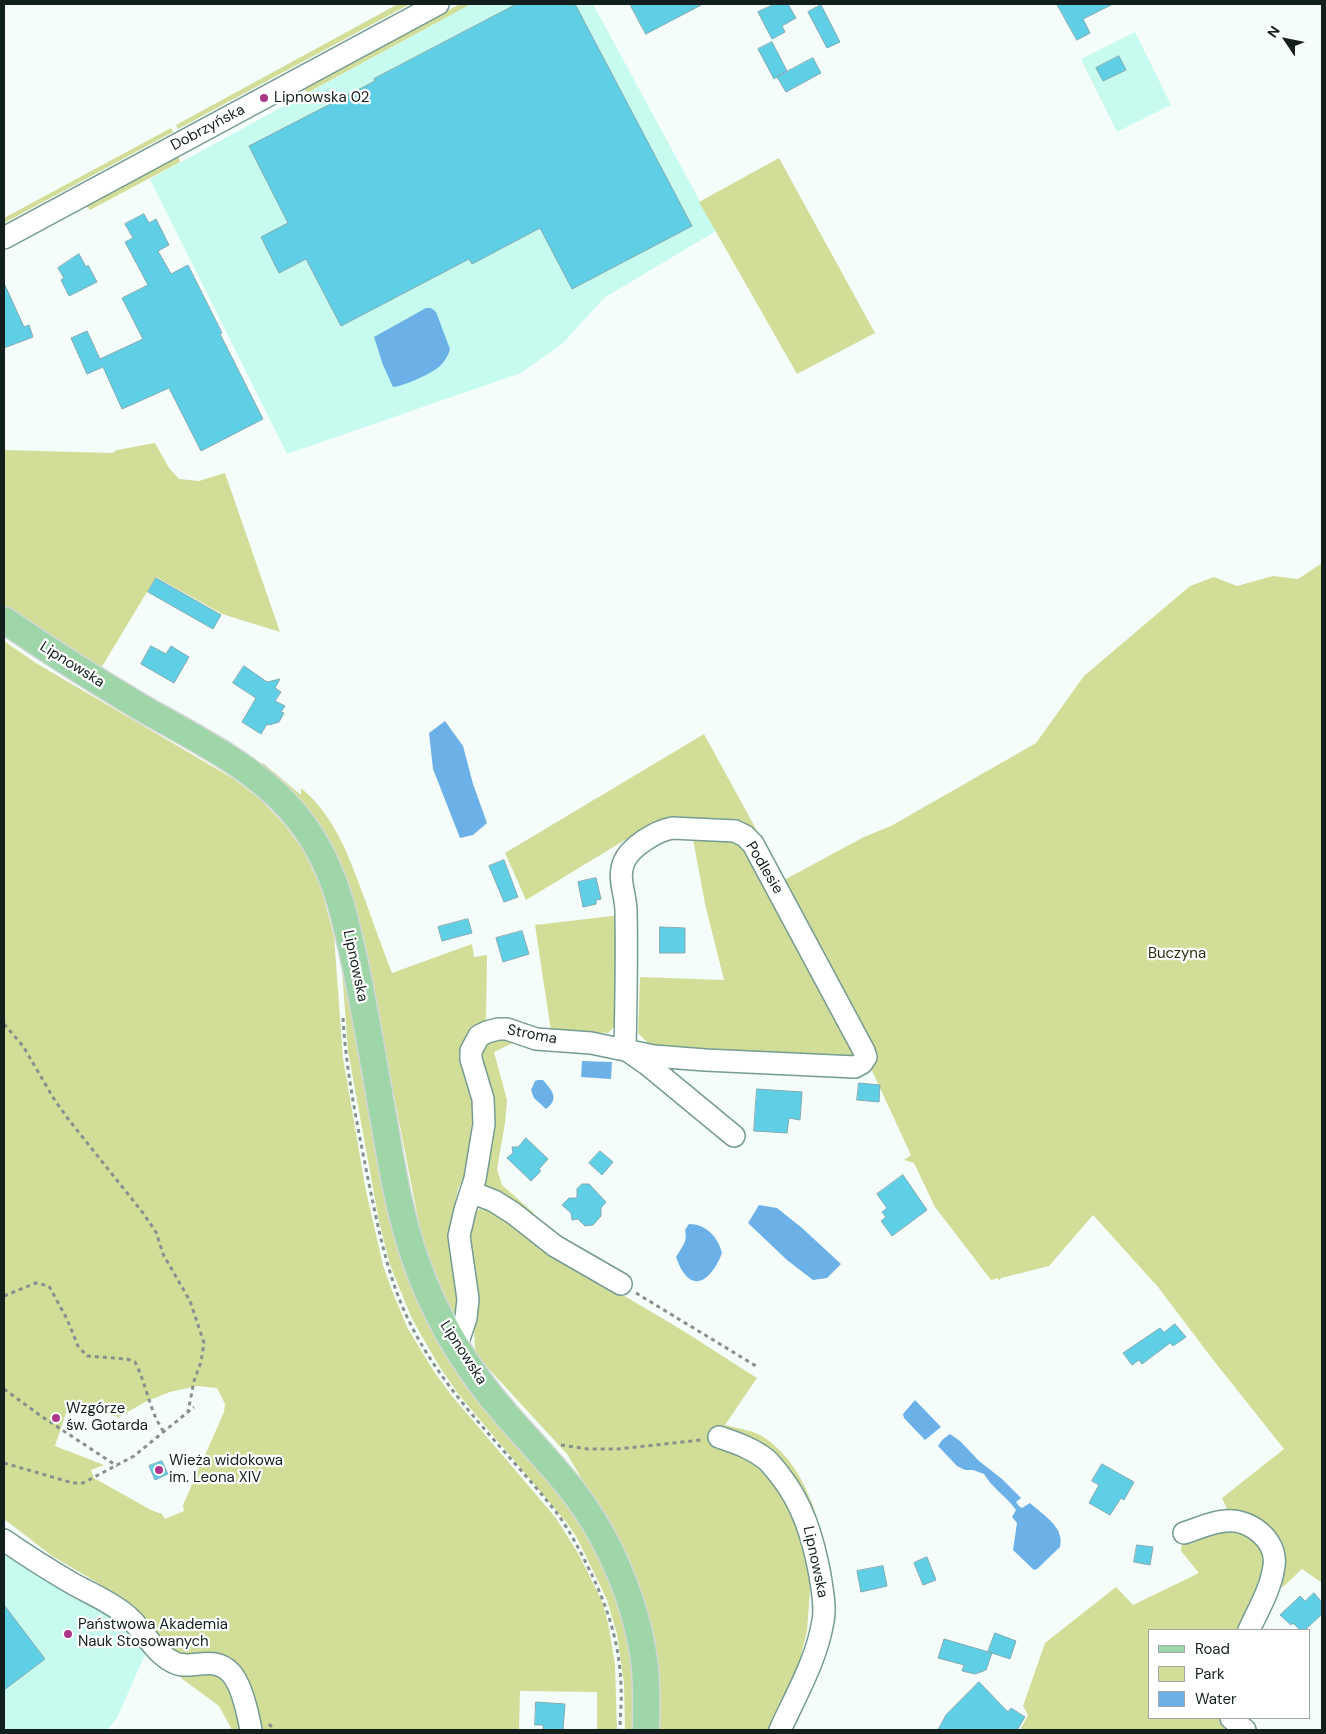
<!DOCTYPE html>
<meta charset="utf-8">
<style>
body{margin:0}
#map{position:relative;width:1326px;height:1734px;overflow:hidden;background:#f5fdfb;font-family:"DM Sans",sans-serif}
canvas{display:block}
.frame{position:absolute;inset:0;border:5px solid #11201d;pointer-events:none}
.legend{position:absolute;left:1148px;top:1629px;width:162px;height:90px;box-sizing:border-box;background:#fff;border:1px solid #a0a6a5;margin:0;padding:6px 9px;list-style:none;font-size:15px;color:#11201d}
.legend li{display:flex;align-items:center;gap:10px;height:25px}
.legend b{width:25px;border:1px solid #a0a6a5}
.north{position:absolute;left:1261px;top:15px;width:50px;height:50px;-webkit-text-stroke:4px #fff;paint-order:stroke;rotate:304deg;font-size:14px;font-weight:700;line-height:20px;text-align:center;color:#11201d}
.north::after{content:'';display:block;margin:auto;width:18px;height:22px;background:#11201d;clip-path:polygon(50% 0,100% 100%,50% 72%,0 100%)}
</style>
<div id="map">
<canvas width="1326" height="1734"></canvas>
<div class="frame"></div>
<ul class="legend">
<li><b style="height:6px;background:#9ed6a9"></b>Road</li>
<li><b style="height:14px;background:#d2dd98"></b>Park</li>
<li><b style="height:14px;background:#6cb0e8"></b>Water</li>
</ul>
<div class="north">N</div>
</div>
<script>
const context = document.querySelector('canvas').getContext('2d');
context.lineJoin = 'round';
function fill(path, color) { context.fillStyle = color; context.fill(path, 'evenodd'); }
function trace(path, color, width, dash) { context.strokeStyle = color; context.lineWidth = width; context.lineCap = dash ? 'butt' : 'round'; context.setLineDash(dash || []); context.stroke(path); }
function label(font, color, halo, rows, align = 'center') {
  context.font = font + ' "DM Sans",sans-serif'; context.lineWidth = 4.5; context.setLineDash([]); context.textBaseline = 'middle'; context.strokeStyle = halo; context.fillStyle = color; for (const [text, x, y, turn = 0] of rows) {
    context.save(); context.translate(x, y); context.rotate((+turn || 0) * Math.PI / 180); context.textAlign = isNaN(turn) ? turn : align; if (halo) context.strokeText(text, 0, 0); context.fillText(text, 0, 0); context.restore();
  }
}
fill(new Path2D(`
 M471,4h122l123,227 -112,67 -41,45 -42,30 -234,81 -137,-275z
 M1135,32l36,73 -54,27 -36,-73z
 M4,1548l114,71 29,31 -30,68 -10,12h-103z`), '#c8fbef');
fill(new Path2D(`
 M398,4h12l-232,125 -2,-4z
 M460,4h11l-164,89 -3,-6z
 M171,128l2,4 -169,91v-5z
 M178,156l2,6 -90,48 -4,-5z
 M779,158l96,175 -78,41 -98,-172z
 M155,443l14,25 10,11 20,2 26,-8 55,159 -58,-18 -66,-37 -55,91 -97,-62v-156l108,3 5,-3z
 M1322,563v1020l-20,-14 -19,18 -9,-3 5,-19 -50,-52 -7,-15 62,-49 -70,-88 -56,-74 -65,-72 -44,51 -48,12 -2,3 -1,-3 -7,2 -56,-73 -21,-44 -10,-3 7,-5 -42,-91 -218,-18 -13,-13 2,-56 84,3 -19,-76 -12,-65h-25l-28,15 -10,-17 -104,63 -21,-47 199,-119 80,146 80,-43 27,-11 145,-83 48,-67 106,-90 24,-9 23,9 36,-10 25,3z
 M4,641l32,22 198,116 27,21 23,24 20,27 17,37 13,48 9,122 23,133 17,74 8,23 17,41 27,44 17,23 104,122 23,37 23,46 6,22 7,41 2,66h-20v-38l-77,-1 -1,39h-263l-7,-41 -56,-33 -17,-3 -13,-9 -34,-40 -31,-21 -46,-27 -48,-37zM197,1386l20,2 8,16 -1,8 -41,93 1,6 -19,8 -3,-5 -11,-4 -57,-32 -3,-8 13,-5 -49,-19 13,-39 51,10 28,-16 23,-9z
 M263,763l38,32v-7c34,28 48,69 63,109 9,25 18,50 28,76l80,-29 2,13 13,-2 -1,65 -9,5 -8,8 6,66 -9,75 -8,15 -8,41 9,76 -5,8 -14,-25 -17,-45 -48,-246 -16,-75 -11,-42 -12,-26 -27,-46 -10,-11 -38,-32z
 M621,915l-3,108 -10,10 -57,-2 -16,-106z
 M340,943l56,298c17,60 47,118 87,167 32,40 74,74 100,119 18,33 37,76 44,113 6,30 6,60 6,90h-8l-1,-46 -7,-50 -10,-34 -8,-17 -22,-45 -10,-15 -108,-128 -20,-29 -27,-47 -22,-54 -11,-44 -31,-170z
 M513,1038v5l-19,9 13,48 -2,23 -8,46 5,16 32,28 -4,6 -49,-35 1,-127 4,-12 4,-5z
 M480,1209c27,3 43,25 64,40 32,21 67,38 99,58 39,22 76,47 114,71l-32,47c11,3 27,5 37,11 52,33 64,110 73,166l-4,1c-2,-12 -3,-26 -6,-38 -8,-38 -33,-102 -70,-121 -10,-5 -22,-8 -33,-11l-4,12 35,12 21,22 21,36 13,40 2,35 -3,41 -8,32 -30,67h-111l-1,-62 -7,-45 -11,-32 -30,-66 -42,-71 -92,-100 -2,-56 -5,-60 3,-18 4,-7z
 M1233,1525l37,28 -25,77h-95v88h74l14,12h-218l8,-15 -5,-9 22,-63 71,-56 17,18 66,-32 -18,-22 1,-12z
 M184,1669l40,2 22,59h-14l-13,-24 -38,-28z`), '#d2dd98');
fill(new Path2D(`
 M426,308h5l5,4 14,37c-2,7 -5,12 -10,17 -9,8 -36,20 -47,21l-10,-22 -9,-28z
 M445,721l18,25 10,38 14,39 -14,12 -13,3 -27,-69 -4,-36z
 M582,1061l30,1 -1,17 -30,-2z
 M538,1080h5c9,11 17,18 3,29l-12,-11 -3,-8 4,-9z
 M759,1205l18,3 25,20 39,36 -14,14 -14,2 -26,-20 -39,-37z
 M689,1224c17,0 29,13 33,29 -12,31 -33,42 -46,4 6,-10 12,-16 9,-27z
 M915,1400l26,27 -16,13 -21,-22 -1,-4z
 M950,1434l10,7 19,20 23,18 19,19 -5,4 3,4 3,2 8,-5c13,12 35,24 30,44l-23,22 -3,1 -21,-20 4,-27 -5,-6 4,-7c-9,-13 -24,-22 -32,-36l-11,-4h-8l-8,-4 -19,-20 4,-6z`), '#6cb0e8');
const building = new Path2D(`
 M517,4h58l117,222 -120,63 -32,-61 -68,36 -3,-5 -128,67 -35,-67 -27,14 -18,-36 27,-14 -39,-77 126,-65 -1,-2z
 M630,4h73l-57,30z
 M775,4h13l8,14 -14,8 3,6 -13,7 -14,-27z
 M1057,4h56l-30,15 7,14 -13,7z
 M821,5l19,37 -13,6 -19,-36z
 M772,42l15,29 -13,8 -16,-30z
 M1119,56l7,14 -23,11 -7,-13z
 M813,58l8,15 -35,19 -9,-15z
 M144,214l5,9 7,-4 13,26 -11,6 13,23 17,-9 34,68 -2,1 43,85 -62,32 -32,-63 -47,21 -19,-42 -16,7 -16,-36 16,-7 13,28 43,-20 -21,-41 26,-13 -23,-43 8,-4 -8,-14z
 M79,254l7,13 2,-2 9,17 -28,14 -8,-16 3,-2 -6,-10z
 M4,283l20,44 5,-2 4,12 -29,11z
 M156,578l65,37 -8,14 -65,-37z
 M151,646l15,8 5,-8 18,11 -15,26 -33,-19z
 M244,666l23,16 13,-3 -5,9 6,4 -6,9 10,5 -4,6 3,1 -5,9 -10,3 -2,-1 -6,10 -19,-12 14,-24 -23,-15z
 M504,860l14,37 -14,5 -15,-36z
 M596,878l5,21 -5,1v4l-13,3 -5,-25z
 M468,919l4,14 -30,8 -4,-14z
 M660,927l25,1v25h-25z
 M522,931l7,23 -26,8 -7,-24z
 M859,1083l21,2 -1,17 -22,-2z
 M757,1089l45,3 -2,28 -11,-2 -2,15 -33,-2z
 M526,1138l22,21 -9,10 2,2 -10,10 -24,-23 6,-5 -1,-6h6z
 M600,1151l13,11 -11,13 -13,-12z
 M903,1175l24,35 -35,26 -11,-15 5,-4 -4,-5 5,-4 -10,-14z
 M582,1184h7l17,18 -5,6v8l-8,9 -8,1 -7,-7 -6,1 -1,-7 -9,-8 7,-7h8v-9z
 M1175,1324l11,13 -13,9 -3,-3 -28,21 -3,-4 -7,5 -9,-12 37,-25 4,4z
 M162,1461l6,13 -13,6 -6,-14z
 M1102,1464l32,18 -10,18 -3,-2 -11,17 -21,-12 10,-18 -7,-4z
 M1137,1545l16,2 -3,18 -16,-3z
 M927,1557l9,23 -13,5 -9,-22z
 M883,1566l4,20 -26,6 -4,-21z
 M1314,1593l8,9v12l-17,16h-5l-7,-7 -2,2 -11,-10 20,-19 5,5z
 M4,1605l41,54 -41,31z
 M995,1633l21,8 -6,18 -18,-6 -6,17 -11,4 -13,-3 2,-6 -26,-7 6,-19 48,14 -4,-1z
 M979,1682l29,30 3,-4 14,9 -8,13h-79l8,-15z
 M536,1702l29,2 -2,26h-20v-5h-8z`);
fill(building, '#5ecfe5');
trace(building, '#83aab2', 1);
const minor = new Path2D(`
 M4,238l434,-234
 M471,1192l23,9 19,12 42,33 66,38
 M456,1348l10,-30 2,-19 -9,-63 6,-26 10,-31 9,-55 -1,-25 -12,-40v-8l8,-15 8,-4 11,-3h9l29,10 55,4 63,13 51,4 150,7 7,-4 4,-6 -2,-6 -111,-207 -8,-8 -10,-5 -63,-3c-16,3 -42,19 -48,34 -7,16 2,33 2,49 1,47 0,92 -1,138l23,16 86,71
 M719,1437c17,6 33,11 48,23 4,4 8,9 12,14 24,30 34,64 41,101 2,15 6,31 3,46 -6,38 -27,74 -43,109
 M1184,1533c13,-4 27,-11 41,-12 24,-3 53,19 49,45 -3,23 -16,44 -25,64
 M4,1540c23,16 47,31 71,45 17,9 35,17 50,29 17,13 28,38 48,48 18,10 39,-9 58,11 11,12 17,41 20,57
 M1231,1718l14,12`);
const major = new Path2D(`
 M4,620c45,31 91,60 138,88 56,32 119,61 159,114 34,44 45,98 56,151 10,49 18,98 27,148 9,55 19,112 41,164 19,46 46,89 79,127 23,27 49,53 71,82 36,47 64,115 70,175 2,20 1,41 1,61`);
trace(minor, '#759b93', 24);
trace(major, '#d4d7d6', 29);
trace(new Path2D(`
 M343,1018c3,53 14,105 24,156 11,52 20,104 44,151 36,72 96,125 145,187 12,16 21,33 30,51 20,39 34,79 35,124 1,14 -1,29 -1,43
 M4,1024l19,22 31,53 15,21 74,93 13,19 7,22 27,47 14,42 -3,19 -7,19 -6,31
 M636,1293l120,73
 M4,1296l32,-13 13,3 18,33 11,27 9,10 40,3 8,3c12,23 14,49 29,70
 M4,1389l37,27 76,50
 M561,1445l27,4h30l83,-9
 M4,1463l69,20h10l51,-27 60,-49
 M269,1724l6,6`), '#85918e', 3, [4, 4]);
trace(minor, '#fff', 21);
trace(major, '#9ed6a9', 26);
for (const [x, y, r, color] of [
 [264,98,5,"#ad358a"],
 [56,1418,5,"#ad358a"],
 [159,1470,5,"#ad358a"],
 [68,1634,5,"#ad358a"]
]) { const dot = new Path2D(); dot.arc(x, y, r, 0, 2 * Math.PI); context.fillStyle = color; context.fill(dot); trace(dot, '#fff', 2); }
label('15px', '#11201d', '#fff', [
 ["Lipnowska 02",274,98],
 ["Wzgórze",66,1409],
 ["św. Gotarda",66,1426],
 ["Wieża widokowa",169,1461],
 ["im. Leona XIV",169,1478],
 ["Państwowa Akademia",78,1625],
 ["Nauk Stosowanych",78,1642]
], 'left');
label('15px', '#11201d', '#fff', [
 ["Dobrzyńska",208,128,-28],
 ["Lipnowska",72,665,32],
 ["Podlesie",764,868,59],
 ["Lipnowska",355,966,78],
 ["Stroma",532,1035,11],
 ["Lipnowska",463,1353,57],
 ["Lipnowska",815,1562,78]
]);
label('15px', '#2b300c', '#fff', [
 ["Buczyna",1177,954]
]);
</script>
